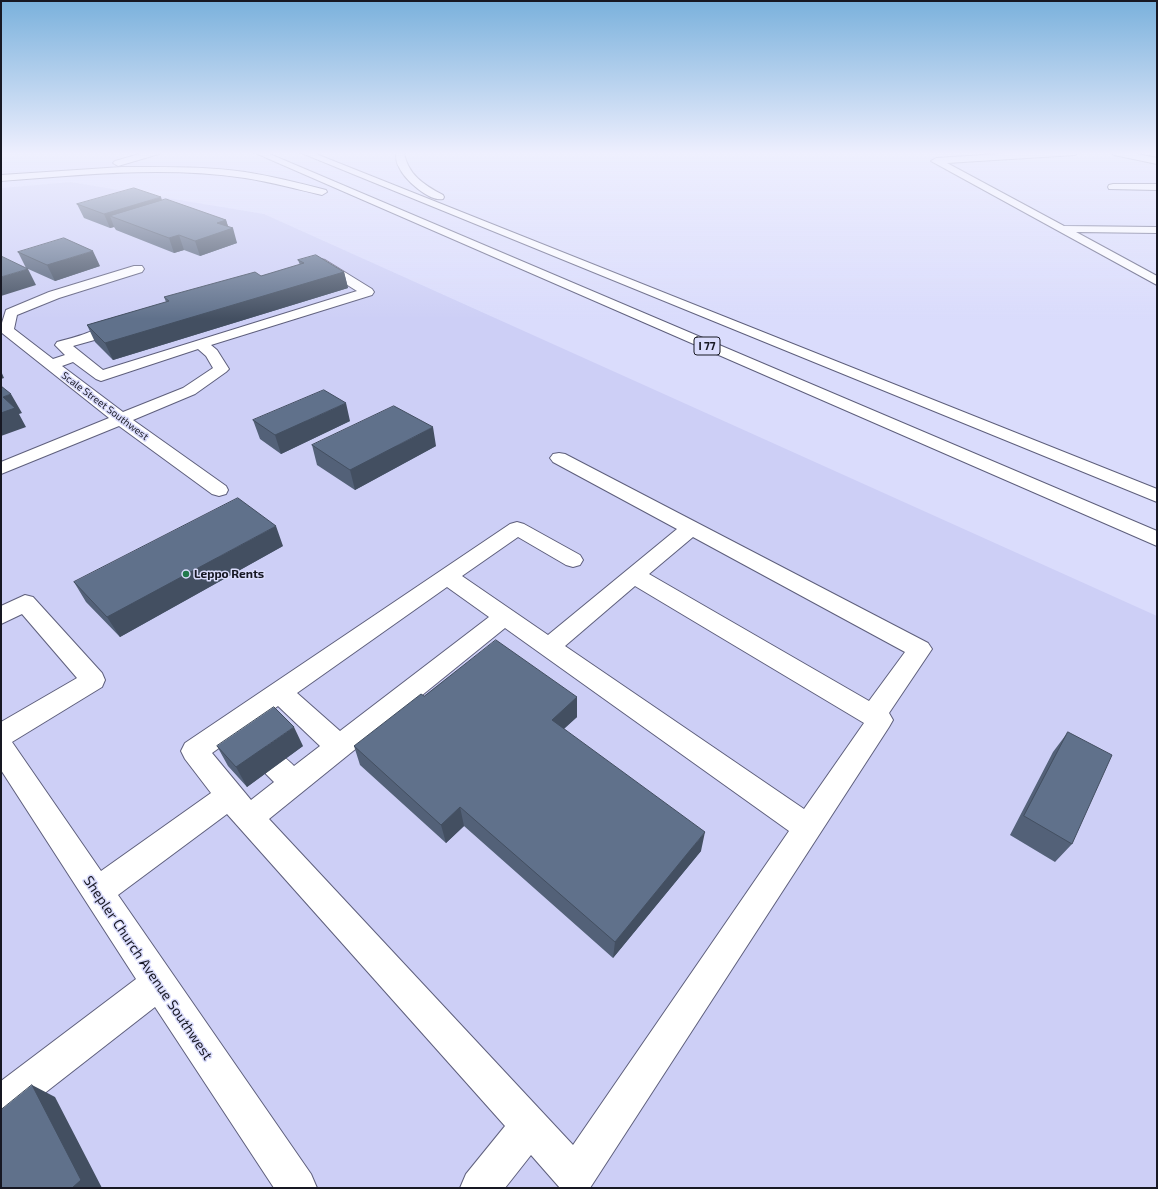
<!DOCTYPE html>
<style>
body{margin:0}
#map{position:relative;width:1158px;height:1189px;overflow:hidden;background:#dadcfc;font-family:"Exo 2",sans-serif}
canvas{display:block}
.frame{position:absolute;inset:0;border:2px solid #171823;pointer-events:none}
</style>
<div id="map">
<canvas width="1158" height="1189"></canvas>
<div class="frame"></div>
</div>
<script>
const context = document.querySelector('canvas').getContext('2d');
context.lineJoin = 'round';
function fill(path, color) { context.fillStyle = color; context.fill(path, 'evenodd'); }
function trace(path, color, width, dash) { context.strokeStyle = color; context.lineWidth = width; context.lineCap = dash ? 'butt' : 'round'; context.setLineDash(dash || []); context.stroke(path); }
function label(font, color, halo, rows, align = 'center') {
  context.font = font + ' "Exo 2",sans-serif'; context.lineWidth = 3; context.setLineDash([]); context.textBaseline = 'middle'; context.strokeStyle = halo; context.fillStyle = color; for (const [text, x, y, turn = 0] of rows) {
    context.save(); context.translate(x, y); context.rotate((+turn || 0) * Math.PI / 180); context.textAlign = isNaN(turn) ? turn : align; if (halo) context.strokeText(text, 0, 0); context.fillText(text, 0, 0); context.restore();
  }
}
fill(new Path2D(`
 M71,182l193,32 893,402v572h-1156v-1000z`), '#cdcff6');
const minor = new Path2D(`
 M1030,152h49l-4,3 -128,8 117,63 93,1v6l-81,-1 81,44v9l-226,-124 5,-3z
 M1110,152h18l29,6v6l-43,-9z
 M1113,184h44v6l-48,-1 -1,-2 1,-2z
 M321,259l4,1 47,29 2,3 -2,3 -161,50 6,5 12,19 -3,3 -31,22 -62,26 93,66 2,4 -2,4 -7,2 -7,-2 -93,-68 -118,48v-12l108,-44 -107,-85 -1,-7 5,-16 43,-18 85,-26h8l2,3 -2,3 -83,26 -42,17 -3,14 39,30 12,-4 -10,-10 2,-3c10,-3 20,-5 30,-9 12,-4 25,-16 38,-13l2,3 -2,3 -27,13 -25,7 30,24 254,-79 -40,-25 -2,-3 2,-3zM198,349l8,7 7,12 -30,20 -60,24 -61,-46 11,-4 23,17 5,2z
 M559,453l6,1 363,189 4,6 -43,64 4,7 -4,7 -299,461h-30l-29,-33 -26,33h-45l6,-14 39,-48 -278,-312 -109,81 193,279 6,14h-43l-119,-181 -141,110 -13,6v-42l135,-102 -135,-209v-48l76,-44 -55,-64 -21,10v-18l24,-11 8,2 69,76 3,7 -3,7 -90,55 89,129 110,-78 -26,-34 -4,-8 4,-8 325,-219 7,-2 7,2 56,31 3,5 -3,5 -7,2 -7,-2 -48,-28 -56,39 86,59 129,-106 -124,-67 -3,-4 3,-4zM693,537l212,115 -36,49 -220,-127zM635,586l229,137 -60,86 -239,-163zM447,587l42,30 -149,114 -43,-38zM505,628l284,203 -216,314 -304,-326zM278,706l42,40 -26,20c-10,-10 -14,-13 -28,-8l-4,8 4,8 8,8 -23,18 -39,-47z`);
const highway = new Path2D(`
 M146,152h14l-1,2 -41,12 -5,-3 2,-2z
 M253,152h12l892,379v15z
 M299,152h12l846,337v13z
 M396,152h8c3,22 20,33 39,43l1,2 -1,2c-14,3 -39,-20 -44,-32 -3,-4 -3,-9 -3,-15z
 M122,167c41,0 82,-1 123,5 27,4 54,11 81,18l1,2 -5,3c-26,-6 -51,-13 -77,-17 -81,-12 -164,-3 -244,3v-6z`);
trace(minor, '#5e5f7c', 2);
trace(highway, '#5e5f7c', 2);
fill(minor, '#fff');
fill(highway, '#fff');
fill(new Path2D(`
 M162,200l64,20 2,7 9,16 -37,13 -16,-6 -10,3 -58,-23 -2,-3 -4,1 -26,-10 -7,-14z
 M18,252l82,14 -45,15 -29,-13z
 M298,260l46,12 4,16 -235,72 -18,-18 -8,-17 79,-23 -2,-5 97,-21 39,-11z
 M253,420l97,1 -69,33 -21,-15z
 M312,445l124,1 -81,44 -38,-25z
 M283,546l-163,91 -34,-35 -12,-20z
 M577,697v20l-13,12 137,122 -88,107 -149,-132 -18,17 -86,-78 -6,-19z
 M1068,732l4,112 -17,18 -45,-27 43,-83z
 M217,746h86l-56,41 -19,-21z`), '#536178');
fill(new Path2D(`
 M161,197l5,15 -56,4 4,11 -4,1 -6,-14z
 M226,220l3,9 4,-1 4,15 -37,13 -5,-15 22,-18z
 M179,235l5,15 -10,3 -5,-15z
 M93,251l7,15 -45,15 -8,-16z
 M28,269l8,16 -35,11v-19z
 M344,272l4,16 -235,72 -8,-17z
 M1,371l3,7 -3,1z
 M11,394l11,19 -3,1 7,13 -25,9v-23l2,-16z
 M346,403l4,18 -69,33 -6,-19z
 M433,427l3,19 -81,44 -5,-20z
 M276,526l7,20 -163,91 -13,-20z
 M577,697v20l-25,22v-19z
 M294,727l9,19 -56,41 -11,-20z
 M460,807l4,19 -18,17 -5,-18z
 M705,832l-4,19 -88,107 2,-16z
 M32,1085l23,12 47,91h-30z`), '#434f61');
const building = new Path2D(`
 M134,188l27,9 -57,17 -27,-10z
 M166,199l60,21 -9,3 16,5 -38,13 -16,-6 -10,3 -59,-22z
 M64,238l29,13 -46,14 -29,-13z
 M316,255l28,17 -239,71 -18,-18 82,-24 -5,-4 91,-25 6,4 43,-13 -6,-3z
 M1,256l27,13 -27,8z
 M1,386l10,8 -8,3 12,11 -14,5z
 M324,390l22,13 -71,32 -22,-15z
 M394,406l39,21 -83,43 -38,-25z
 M238,498l38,28 -169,91 -33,-35z
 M496,640l81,57 -25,23 153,112 -90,110 -155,-135 -19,18 -87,-79 67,-52 3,2z
 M274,707l20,20 -58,40 -19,-21z
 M1068,732l44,23 -40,89 -48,-28z
 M32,1085l49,95 -9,8h-71v-78z`);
fill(building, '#60718b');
trace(building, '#434f61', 1);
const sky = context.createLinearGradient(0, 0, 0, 319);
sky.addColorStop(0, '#7ab1dc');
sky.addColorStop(0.48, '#eeeffe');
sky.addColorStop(1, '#eeeffe00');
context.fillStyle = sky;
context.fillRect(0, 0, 1158, 319);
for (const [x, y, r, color] of [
 [186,574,4,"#22794c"]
]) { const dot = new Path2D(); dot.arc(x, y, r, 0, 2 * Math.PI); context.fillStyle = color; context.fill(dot); trace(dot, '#dadcfc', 1.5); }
label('10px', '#171823', '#dadcfc', [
 ["Scale Street Southwest",105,406,37]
]);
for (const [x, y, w] of [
 [707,346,26]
]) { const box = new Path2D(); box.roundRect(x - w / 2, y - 9, w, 18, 3); context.fillStyle = '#dadcfc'; context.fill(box); trace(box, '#171823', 1); }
label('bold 11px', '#171823', null, [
 ["I 77",707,346]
]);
label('bold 12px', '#171823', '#dadcfc', [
 ["Leppo Rents",194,574]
], 'left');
label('14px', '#171823', '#dadcfc', [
 ["Shepler Church Avenue Southwest",148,968,56]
]);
</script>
